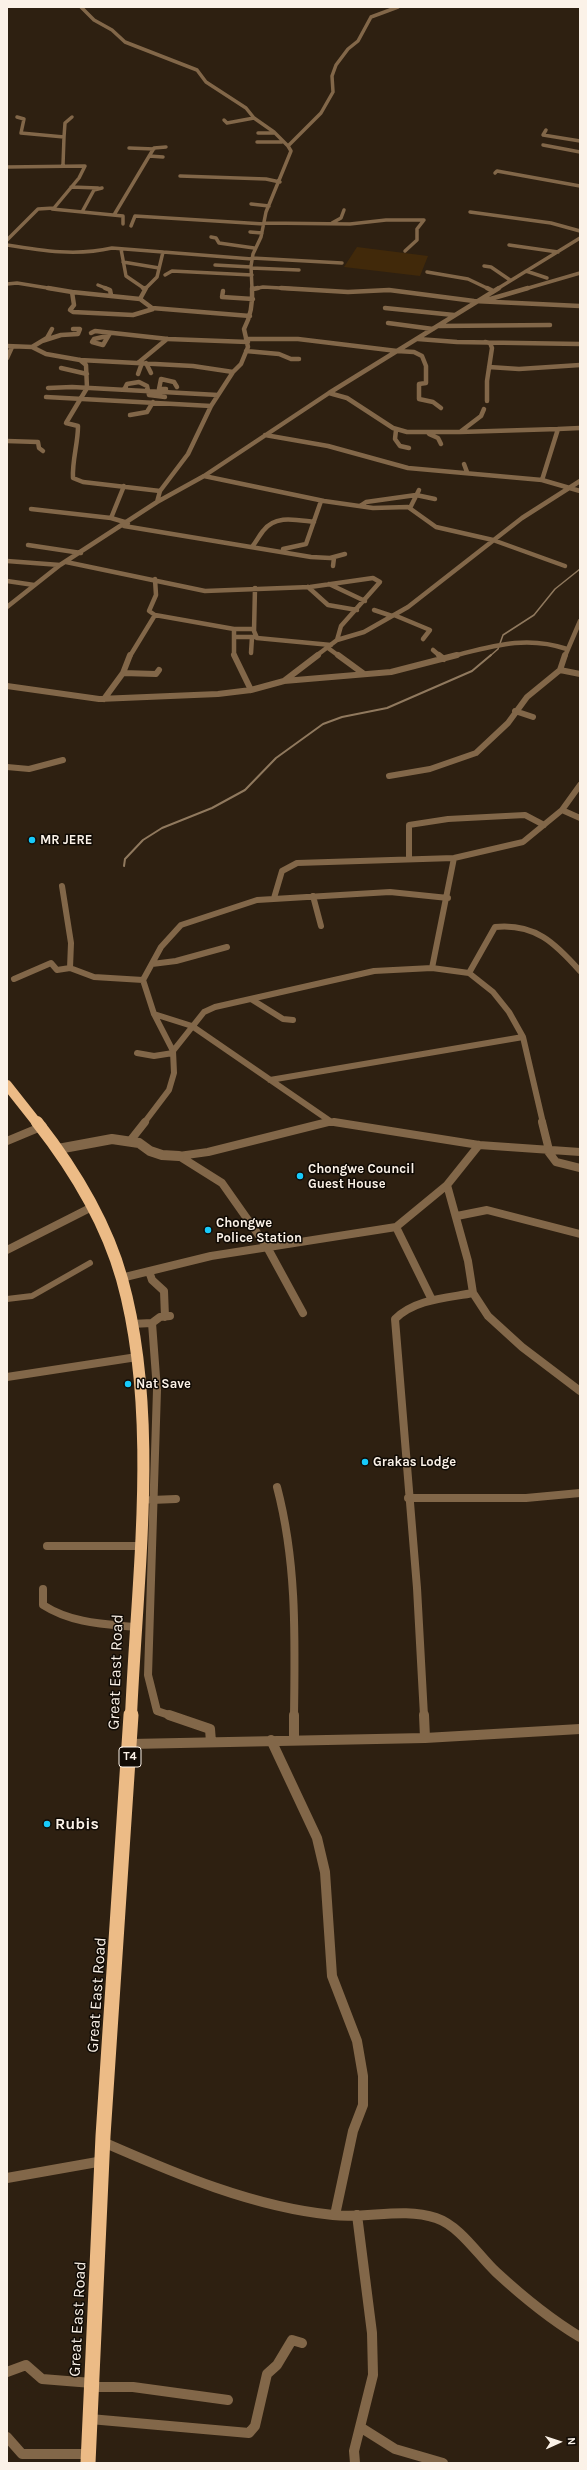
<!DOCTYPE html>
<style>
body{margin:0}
#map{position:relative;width:587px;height:2470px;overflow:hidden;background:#2e2011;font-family:Karla,sans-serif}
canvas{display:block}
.frame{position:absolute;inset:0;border:8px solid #fbf2e8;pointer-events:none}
.north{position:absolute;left:539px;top:2422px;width:40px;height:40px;-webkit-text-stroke:3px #110b05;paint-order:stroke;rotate:87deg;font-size:11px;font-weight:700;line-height:16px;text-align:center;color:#fbf2e8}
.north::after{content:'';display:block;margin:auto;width:14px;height:18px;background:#fbf2e8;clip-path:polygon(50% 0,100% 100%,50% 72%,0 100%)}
</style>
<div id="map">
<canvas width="587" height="2470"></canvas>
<div class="frame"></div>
<div class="north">N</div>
</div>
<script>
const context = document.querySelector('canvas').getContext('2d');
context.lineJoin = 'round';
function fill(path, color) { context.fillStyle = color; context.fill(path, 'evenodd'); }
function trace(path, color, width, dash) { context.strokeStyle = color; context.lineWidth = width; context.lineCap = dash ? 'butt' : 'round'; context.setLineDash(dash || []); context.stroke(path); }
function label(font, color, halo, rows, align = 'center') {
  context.font = font + ' Karla,sans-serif'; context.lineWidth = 3; context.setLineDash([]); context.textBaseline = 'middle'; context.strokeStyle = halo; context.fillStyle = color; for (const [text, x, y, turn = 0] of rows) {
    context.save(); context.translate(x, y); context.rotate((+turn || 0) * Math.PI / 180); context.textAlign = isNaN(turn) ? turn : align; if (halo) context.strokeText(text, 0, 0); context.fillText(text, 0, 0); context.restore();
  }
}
fill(new Path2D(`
 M357,247l71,9 -8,20 -76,-9z`), '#41290a');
trace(new Path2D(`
 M490,656l8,-7 5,-14 31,-20 21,-26 25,-20`), '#90795e', 1.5);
trace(new Path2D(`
 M124,866l1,-7 18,-19 19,-12 50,-20 33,-18 31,-32 47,-34 19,-7 45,-9 85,-37 19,-16`), '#90795e', 2);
trace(new Path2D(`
 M7,1299l25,-3 58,-33`), '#826749', 6);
trace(new Path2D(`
 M81,7l13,13 18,10 13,12 72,28 9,12 40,26 8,10 20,14 14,14
 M17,117l7,2 -3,14 43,4 -1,28
 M224,120l3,3 27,-5
 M546,130l-3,5 37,6
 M258,133h17
 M64,137l1,-14 7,-6
 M257,142h25
 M543,145l37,7
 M129,148l25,1
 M149,156l14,1
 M7,167l78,-1 -6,12 -25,30 -16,1 -31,31
 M495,173l2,-2 83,15
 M180,176l86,3 14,3
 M71,187l27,1
 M251,204l18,2
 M52,209l71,7v8
 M82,212l12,-22 8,-2
 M470,212l81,11 29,8
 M114,215l40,-67 12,-1
 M264,223l86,1 36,-4h38l-7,9v11l-12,11
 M332,223l9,-5 3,-8
 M131,226l4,-10 129,8
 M250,232l12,1
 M211,237l5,1 3,5 35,5
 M7,245c36,6 70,11 105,3l140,11
 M509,245l49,7
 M121,249l5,27 19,13
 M252,258l90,5
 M123,262l36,6
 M215,265l36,2
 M484,266l7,1 19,13
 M251,268l48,2
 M526,271l21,7
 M427,272l41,7 21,10
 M165,275l7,-4 80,4
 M7,284l10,-1 37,6
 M98,285l10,4
 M145,289l12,-12 6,-25
 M252,289l-1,-23 2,-12 8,-17 5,-25 25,-61 -3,-5 33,-33 12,-21 -1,-16 4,-11 12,-16 10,-8 13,-24 27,-10
 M253,289l10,-2 35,2
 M497,289l83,-51
 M525,289l55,-16`), '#826749', 3.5);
trace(new Path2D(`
 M48,288l24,4 2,13 -4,5 3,2 60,3 20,-6
 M105,288l5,2 1,5
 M143,288l2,1
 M281,288l67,4 41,-2 85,11 106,5
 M487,288l6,3
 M253,289l5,-1
 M223,291l-1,6 31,2
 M72,292l68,7 12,9 98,8
 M140,299l6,-11
 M487,300l41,-12
 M385,308l69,7
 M388,323l45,6
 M438,326l112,-1
 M91,333l4,-2 73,8 80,3
 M107,336l-13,3 -2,3 11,3 7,-12
 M246,339h52l99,12
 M418,339l39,3 123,2
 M42,341l19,-6 17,-1 2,-5h-7
 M485,342l5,1 2,5 -5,33v20
 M7,346l25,1 14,7 34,6 113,6 40,6
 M32,347l15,-9 5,-9
 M246,351l33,3 12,5h8
 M397,351l17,1 8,4 4,10v17l-7,1v15l14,3 8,6
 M7,358l5,-11
 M80,360l6,5 1,23 -21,35 12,3c0,18 -6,34 -5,52l10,4 77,9
 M138,363l29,-24
 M146,363l5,10
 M489,367l30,2 61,-4
 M61,368l26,6
 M138,374l4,-11
 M48,388l24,-1 146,8
 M166,389h-7l2,-10 13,3 3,5
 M124,390l3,-6 12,-2 8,4 2,9 16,2
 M329,393l18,5 46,30 14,4h53l21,-16 3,-7
 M46,397l165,9
 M130,415l17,-3 6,-10
 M396,430l-1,9 5,7 9,2
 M460,432l98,-3
 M429,434l9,4 3,6
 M265,435l63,11 80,22 134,12 38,11
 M7,441l31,1 1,6 4,3
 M464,464l3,8
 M204,476l120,25 49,7 35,-1 28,20 57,13 72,26
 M542,480l16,-51 22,-1
 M157,502l3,-11 28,-37 23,-48 22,-34 8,-8 7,-17 -4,-18c7,-13 9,-26 8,-41
 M360,506l6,-4 50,-7 19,4
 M410,508l9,-18
 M31,509l80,9 17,5
 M111,518l13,-32
 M124,526l187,31 19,1 15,-4
 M28,545l53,8
 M252,547c4,-5 7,-11 11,-16 12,-17 34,-11 51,-9
 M283,549l23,-5 15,-43
 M7,561l53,4
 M66,562l139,29 105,-4 63,-9 7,4 -39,44 -4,14
 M333,566l1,-8
 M7,581l27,4
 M329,584l36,17
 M308,587l20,18 29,5
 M255,588l-1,43 3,7 74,7
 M7,607l53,-42 97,-63 47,-26 125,-83 170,-105
 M374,610l18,6
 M155,615l79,14
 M394,615l36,15 -7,9
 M254,629h-20v8h22
 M234,637v19
 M328,648l11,8
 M433,650l7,6
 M251,653l1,-16
 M130,656l25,-41 -6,-4 7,-16 -1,-16
 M316,656l21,-16 27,-8 44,-25 114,-89 58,-37
 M453,656c40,-10 73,-21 114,-7
 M565,656l15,-35`), '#826749', 4.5);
trace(new Path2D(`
 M234,655l17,35
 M338,655l26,19
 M439,655l5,4
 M560,670l20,4
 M123,673l7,-18
 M284,681l34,-26
 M7,686l92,13 119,-5 33,-4 33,-9 107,-9 66,-17
 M104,699l19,-26 33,1 3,-4
 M515,711l18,6
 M7,767l22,2 34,-9
 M389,776l41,-7 46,-16 32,-30 19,-26 33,-27 5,-15
 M562,810l18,8
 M409,858v-33l39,-6 77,-4 19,10
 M62,886l9,57 -1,25 24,9 49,3
 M313,896l8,30
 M274,898l8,-27 15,-8 157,-5 69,-16 39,-32 18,-25
 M152,964l24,-3 51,-14
 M432,968l22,-110
 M469,973l26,-46c40,-4 60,16 85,44
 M14,979l37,-16 6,7 13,-2
 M251,999l32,20 10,1
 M154,1014l38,12 138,95
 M173,1051l31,-39 11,-5 159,-36 58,-3 37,5 24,19 16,20 14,25 20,86
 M137,1053l17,3 19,-3
 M270,1080l253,-43
 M144,1123l25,-33 5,-17 -1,-22 -19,-37 -11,-34 18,-33 20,-22 76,-25 133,-8 58,6
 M324,1123h16`), '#826749', 6);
trace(new Path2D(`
 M334,1122l145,23 101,7
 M542,1122l7,28
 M7,1141l36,-15
 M130,1141l15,-19
 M547,1150l9,12 24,6
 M179,1156l29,-4 120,-30
 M179,1156l43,27 45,64 36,66
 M447,1185l21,76 5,32 15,23 34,31 58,44
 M457,1216l30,-6 93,24
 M396,1227l36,73
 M7,1250l85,-43
 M149,1271l3,9 12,11 1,26
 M121,1278l90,-22 185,-29 51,-42 32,-40
 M152,1323l5,67 -9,285 9,36 15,5
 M131,1324l21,-1 8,-6 10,-1
 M7,1377l130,-20
 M277,1487c20,76 18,151 17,229
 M408,1498h118l54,-5
 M151,1500l25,-1
 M47,1546h92
 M43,1589v16c28,18 60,19 92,22
 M424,1716l-7,-128 -22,-269c20,-20 52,-21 78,-26`), '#826749', 8);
trace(new Path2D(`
 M169,1715l41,14 1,13
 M424,1715l1,23
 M294,1739v-24
 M271,1740l46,98 8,34 7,104 25,65 6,35v29l-10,26 -18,84
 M131,1744l294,-6 155,-9
 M103,2142c73,32 150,65 230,73 34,4 70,-8 103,3 24,8 42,37 60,54 26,24 54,47 84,65
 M7,2178l96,-17
 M7,2372l19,-7 16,14 50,4
 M92,2387h41l95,13
 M90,2419l159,14 6,-7 12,-52 10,-9 15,-25 10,3
 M360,2427l35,22 48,14
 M7,2437l15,17h66
 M355,2463l-1,-12 19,-76 -1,-42 -15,-118`), '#826749', 10);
trace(new Path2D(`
 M58,1149l54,-10 27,4 11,8 12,4 17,1`), '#826749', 10);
trace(new Path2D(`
 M7,1085l30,38`), '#ecbb86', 10);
trace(new Path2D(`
 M37,1122c36,46 69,100 85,157 38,136 15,297 9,437`), '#ecbb86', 12);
trace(new Path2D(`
 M88,2463l15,-327 28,-421`), '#ecbb86', 15);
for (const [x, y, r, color] of [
 [32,840,4,"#17cafb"],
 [300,1176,4,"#17cafb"],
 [208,1230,4,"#17cafb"],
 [128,1384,4,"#17cafb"],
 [365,1462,4,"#17cafb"],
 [47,1824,4,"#17cafb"]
]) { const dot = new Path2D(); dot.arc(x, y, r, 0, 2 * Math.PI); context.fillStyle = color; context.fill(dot); trace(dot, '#110b05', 1.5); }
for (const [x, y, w] of [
 [130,1757,22]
]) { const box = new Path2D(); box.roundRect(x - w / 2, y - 10, w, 20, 3); context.fillStyle = '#110b05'; context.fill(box); trace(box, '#fbf2e8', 1); }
label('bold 12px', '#fbf2e8', null, [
 ["T4",130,1757]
]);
label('bold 13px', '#fbf2e8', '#110b05', [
 ["MR JERE",40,840],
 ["Chongwe Council",308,1169],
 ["Guest House",308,1184],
 ["Chongwe",216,1223],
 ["Police Station",216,1238],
 ["Nat Save",136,1384],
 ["Grakas Lodge",373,1462]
], 'left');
label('16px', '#fbf2e8', '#110b05', [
 ["Great East Road",116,1672,-88],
 ["Great East Road",97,1995,-86],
 ["Great East Road",78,2319,-87]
]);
label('bold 16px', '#fbf2e8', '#110b05', [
 ["Rubis",55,1824]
], 'left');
</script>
